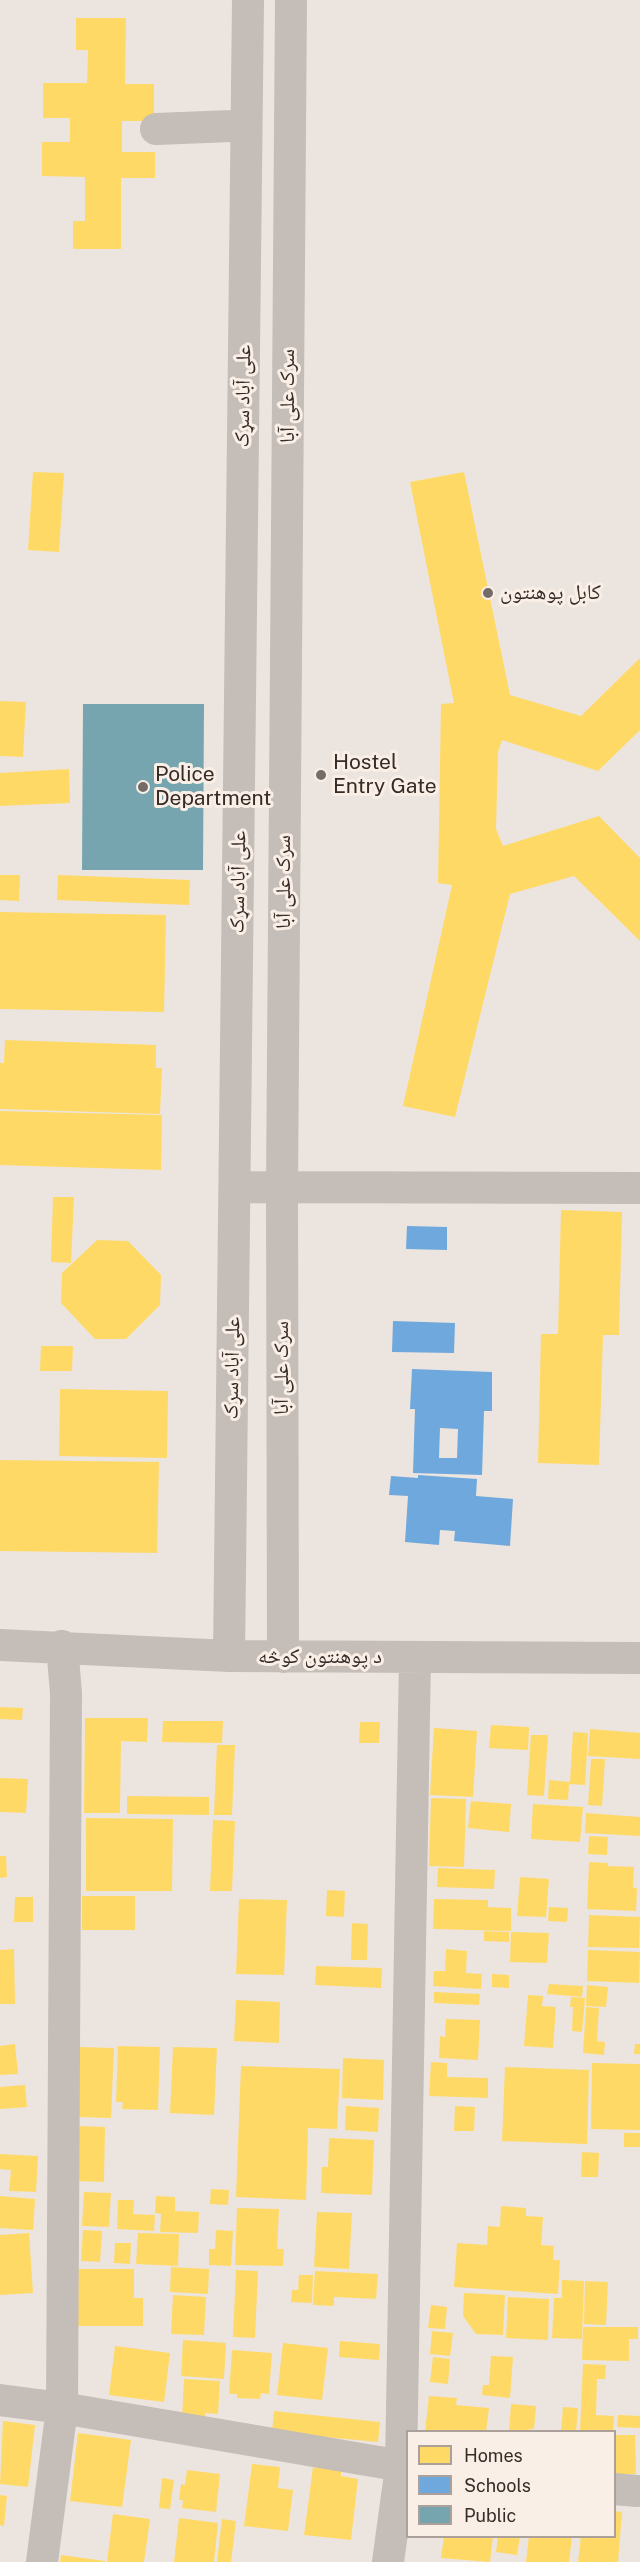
<!DOCTYPE html>
<meta charset="utf-8">
<style>
body{margin:0}
#map{position:relative;width:640px;height:2562px;overflow:hidden;background:#ece5df;font-family:"Public Sans",sans-serif}
canvas{display:block}
.legend{position:absolute;left:406px;top:2430px;width:210px;height:108px;box-sizing:border-box;background:#f9efe6;border:2px solid #aba19a;margin:0;padding:8px 10px;list-style:none;font-size:18px;color:#362b27}
.legend li{display:flex;align-items:center;gap:12px;height:30px}
.legend b{width:30px;border:2px solid #aba19a}
</style>
<div id="map">
<canvas width="640" height="2562"></canvas>
<ul class="legend">
<li><b style="height:16px;background:#ffd966"></b>Homes</li>
<li><b style="height:16px;background:#6fa8dc"></b>Schools</li>
<li><b style="height:16px;background:#76a5af"></b>Public</li>
</ul>
</div>
<script>
const context = document.querySelector('canvas').getContext('2d');
context.lineJoin = 'round';
function fill(path, color) { context.fillStyle = color; context.fill(path, 'evenodd'); }
function trace(path, color, width, dash) { context.strokeStyle = color; context.lineWidth = width; context.lineCap = dash ? 'butt' : 'round'; context.setLineDash(dash || []); context.stroke(path); }
function label(font, color, halo, rows, align = 'center') {
  context.font = font + ' "Public Sans","Noto Naskh Arabic",sans-serif'; context.lineWidth = 6; context.setLineDash([]); context.textBaseline = 'middle'; context.strokeStyle = halo; context.fillStyle = color; for (const [text, x, y, turn = 0] of rows) {
    context.save(); context.translate(x, y); context.rotate((+turn || 0) * Math.PI / 180); context.textAlign = isNaN(turn) ? turn : align; if (halo) context.strokeText(text, 0, 0); context.fillText(text, 0, 0); context.restore();
  }
}
fill(new Path2D(`
 M76,18h50l-1,66h29v37h-32v31h33v26h-34v71h-48v-28h12v-44l-43,-1v-34h28v-24h-27v-35h44l1,-33h-12z
 M33,472l31,1 -5,79 -31,-2z
 M464,472l46,223 71,21 59,-58v72l-42,41 -96,-31 -4,12 -2,77 7,17 96,-30 41,42v83l-66,-65 -64,18 -55,223 -52,-11 49,-221 -14,-2 3,-179 13,-1 -44,-221z
 M0,701l26,1 -3,55 -23,-1z
 M69,769l1,34 -70,3v-33z
 M0,875h20l-1,26 -19,-1z
 M58,875l132,5 -1,25 -132,-5z
 M0,912l166,3 -2,97 -164,-3z
 M5,1040l151,5v23h6l-2,46 -160,-5v-46h4z
 M0,1111l162,4 -1,55 -161,-5z
 M53,1197h21l-3,66 -20,-1z
 M561,1210l61,2 -3,123h-16l-4,130 -61,-2 3,-129h17z
 M97,1240l31,1 33,34 -1,30 -34,34h-31l-34,-36 1,-30z
 M41,1346h32l-1,25h-32z
 M60,1389l108,2 -1,67 -108,-2z
 M0,1460l159,2 -2,91 -157,-2z
 M0,1707l23,1 -1,12 -22,-1z
 M85,1718h63l-1,24 -26,-1 -1,72h-36z
 M163,1721h60l-1,22 -60,-1z
 M360,1722h20l-1,21h-20z
 M491,1725l38,2 -1,23 -39,-2z
 M434,1728l43,3 -4,66 -43,-2z
 M590,1729l50,4v26l-52,-3z
 M573,1732l15,1 -3,52 -16,-1 -1,16 -20,-1 1,-19 21,2z
 M531,1735h17l-4,61 -17,-1z
 M217,1745h18l-3,70h-18z
 M591,1759h14l-3,47 -14,-1z
 M0,1778l28,1 -2,34 -26,-1z
 M127,1796l82,1v18l-82,-1z
 M431,1798l35,1 -2,68 -35,-1z
 M471,1801l40,3 -2,28 -41,-4z
 M533,1804l50,3 -3,35 -49,-3z
 M586,1813l54,4v19l-55,-3z
 M86,1818l87,1 -1,72h-86z
 M213,1820l22,1 -3,70h-22z
 M589,1836l19,1 -1,18 -19,-1z
 M0,1856h6l1,21 -7,1z
 M589,1862l19,1v3l26,1 -1,21h4l-1,23 -49,-2z
 M438,1868l57,2 -1,19 -57,-2z
 M520,1877l29,2 -3,38 -29,-1z
 M327,1890l18,1 -1,26 -18,-1z
 M82,1896h53v34h-53z
 M15,1897h18v25h-19z
 M239,1899l48,1 -3,75 -48,-1z
 M434,1899l54,1v7l23,1v23l-78,-2z
 M549,1907l19,1 -1,14 -19,-1z
 M589,1915l51,2 -1,31 -51,-1z
 M352,1923l16,1 -1,36h-16z
 M484,1931l25,1v10l-25,-1z
 M511,1932l38,1 -2,30 -37,-1z
 M14,1949l1,55h-15v-54z
 M446,1949l21,2 -1,22 16,1 -1,15 -48,-3 1,-15h11z
 M588,1950l52,2 -1,31 -52,-2z
 M316,1966l66,2 -1,20 -66,-3z
 M492,1974l17,1v13l-17,-1z
 M549,1984l34,2 -1,11 -35,-3z
 M587,1985l21,2 -2,20 -20,-1z
 M434,1992l46,2 -1,11 -45,-2z
 M528,1995l15,1 -1,10 14,1 -3,41 -29,-2z
 M571,1997l14,1 -3,34 -10,-1 1,-24h-3z
 M236,2000l44,2 -1,41 -45,-2z
 M586,2007l13,1 -2,33 8,1 -1,13 -21,-2z
 M446,2019l34,1 -2,40 -39,-2 1,-22 5,1z
 M15,2044l3,30 -18,1v-29z
 M635,2044h5v10h-6z
 M118,2046l42,1 -2,63 -36,-1 1,-7h-7z
 M80,2047l34,1 -3,70 -33,-1z
 M173,2047l44,1 -3,67 -44,-2z
 M343,2058l41,2 -1,40 -41,-2z
 M431,2062l16,1v14l41,1v20l-59,-2z
 M592,2063l48,1v66l-49,-1z
 M241,2066l99,3 -3,60 -29,-1 -2,72 -70,-3z
 M505,2067l84,3 -2,74 -85,-3z
 M25,2085l2,22 -27,2v-22z
 M346,2106l33,2 -1,24 -33,-2z
 M455,2106l20,1 -1,24h-20z
 M78,2126l27,1 -1,55 -28,-1z
 M624,2133h16v14h-16z
 M329,2138l45,2 -2,55 -51,-2 1,-26h6z
 M582,2152l17,1 -1,24h-17z
 M0,2154l38,2 -2,36 -27,-1 2,-21 -11,-1z
 M211,2189l18,1 -1,15 -18,-1z
 M84,2192l27,1 -2,34 -27,-1z
 M0,2196l35,3 -2,31 -33,-2z
 M156,2196l19,1v14l24,1 -1,21 -38,-1 1,-18 -6,-1z
 M118,2200h16l-1,14 22,1 -1,16 -37,-2z
 M501,2206l25,2v8l17,1 -2,28 13,1 -1,14h7l-2,34 -104,-7 3,-44 30,2 1,-19 12,1z
 M237,2208l42,1 -2,40h7l-1,17 -48,-1z
 M317,2212l35,1 -3,56 -35,-2z
 M83,2230l19,1 -2,31 -19,-1z
 M216,2230l17,1 -2,35 -22,-1v-16h6z
 M29,2233l4,60 -33,2v-60z
 M138,2233l41,1 -1,32 -42,-2z
 M115,2243h16l-1,21 -16,-1z
 M171,2267l38,2 -1,25 -38,-2z
 M78,2269h56v29h9v28h-69z
 M236,2270l22,1 -3,67 -22,-1z
 M315,2271l63,3 -2,25 -42,-2v9l-21,-1z
 M299,2275h14l-1,28 -21,-1 1,-12h6z
 M562,2280l22,1 -2,58 -30,-1 2,-40h8z
 M585,2281l23,1 -2,43 -22,-1z
 M464,2293l41,2 -2,40 -27,-1 -13,-18z
 M173,2295l33,2 -2,38 -33,-1z
 M508,2297l41,2 -1,41 -42,-2z
 M431,2305l16,2 -2,22 -17,-1z
 M583,2327h55v12h-9v22l-47,-1z
 M432,2331l21,2 -3,23 -20,-2z
 M183,2340l43,3 -2,36 -43,-3z
 M340,2341l40,3 -1,16 -40,-3z
 M283,2343l45,5 -6,52 -45,-5z
 M115,2346l55,7 -6,49 -55,-7z
 M232,2350l40,3 -3,41 -8,-1 -1,6 -23,-1v-4h-8z
 M491,2356l22,1 -3,41 -28,-3 1,-10h6z
 M433,2357l17,2 -2,25 -18,-2z
 M583,2364l23,1 -1,14h-8l-1,36 18,1 -1,16 -33,-2z
 M184,2379l36,2 -2,33 -13,-1v7l-23,-1z
 M429,2396l28,2 -1,7 33,3 -3,24h-61z
 M511,2404l25,2 -2,23h-5v3h-20z
 M563,2407l15,1 -2,24h-15z
 M274,2411l106,11 -2,20 -106,-10z
 M618,2415l22,1v12l-23,-1z
 M3,2421l32,4 -7,62 -28,-3z
 M78,2433l53,7 -9,67 -52,-6z
 M614,2435h21l1,39h-22z
 M252,2464l28,3 -2,21 15,2 -5,41 -44,-5z
 M313,2467l28,4v5l17,3 -7,61 -47,-5z
 M187,2470l33,4 -4,38 -34,-4 1,-8h-4l2,-16 4,1z
 M162,2478l12,2 -4,29 -11,-1z
 M0,2495l7,1 -3,30 -4,-1z
 M614,2511l8,1 -4,50h-40l3,-26h33z
 M113,2514l37,5 -6,43h-37z
 M179,2518l39,5 -4,39h-40z
 M222,2519l14,2 -5,41h-14z
 M444,2536h49l-3,26 -49,-4z
 M498,2536h22l-3,19 -21,-3z
 M529,2536h43l-3,26h-43z
 M61,2555l44,6v1h-45z`), '#ffd966');
fill(new Path2D(`
 M407,1226l40,1v23l-41,-1z
 M393,1321l62,2 -1,30 -62,-1z
 M412,1369l80,3v39h-8l-2,64 -69,-2 2,-64h-5zM440,1428l18,1 -1,29h-18z
 M418,1475l59,4 -1,17 37,3 -3,47 -56,-5 1,-10 -15,-1 -1,15 -34,-3 3,-46 -19,-1 2,-19 27,2z`), '#6fa8dc');
fill(new Path2D(`
 M83,704h121l-1,166h-121z`), '#76a5af');
trace(new Path2D(`
 M156,129l76,-3 14,2
 M235,1187l405,1
 M0,1645l229,11 411,2
 M229,1656l19,-1656
 M283,1657l-1,-471 9,-1186
 M0,2400l62,8 346,59
 M614,2489l23,2
 M42,2562l20,-154 4,-715 -4,-47
 M388,2562l13,-95 14,-809`), '#c5bdb8', 32);
for (const [x, y, r, color] of [
 [488,593,6,"#766c67"],
 [321,775,6,"#766c67"],
 [143,787,6,"#766c67"]
]) { const dot = new Path2D(); dot.arc(x, y, r, 0, 2 * Math.PI); context.fillStyle = color; context.fill(dot); trace(dot, '#f9efe6', 2); }
label('21px', '#362b27', '#f9efe6', [
 ["علی آباد سړک",243,396,-89],
 ["سرک علی آبا",288,396,-90],
 ["علی آباد سړک",238,882,-89],
 ["سرک علی آبا",284,882,-90],
 ["علی آباد سړک",232,1368,-89],
 ["سرک علی آبا",282,1368,-90],
 ["د پوهنتون کوڅه",320,1657]
]);
label('21px', '#362b27', '#f9efe6', [
 ["کابل پوهنتون",500,593],
 ["Hostel",333,763],
 ["Entry Gate",333,787],
 ["Police",155,775],
 ["Department",155,799]
], 'left');
</script>
